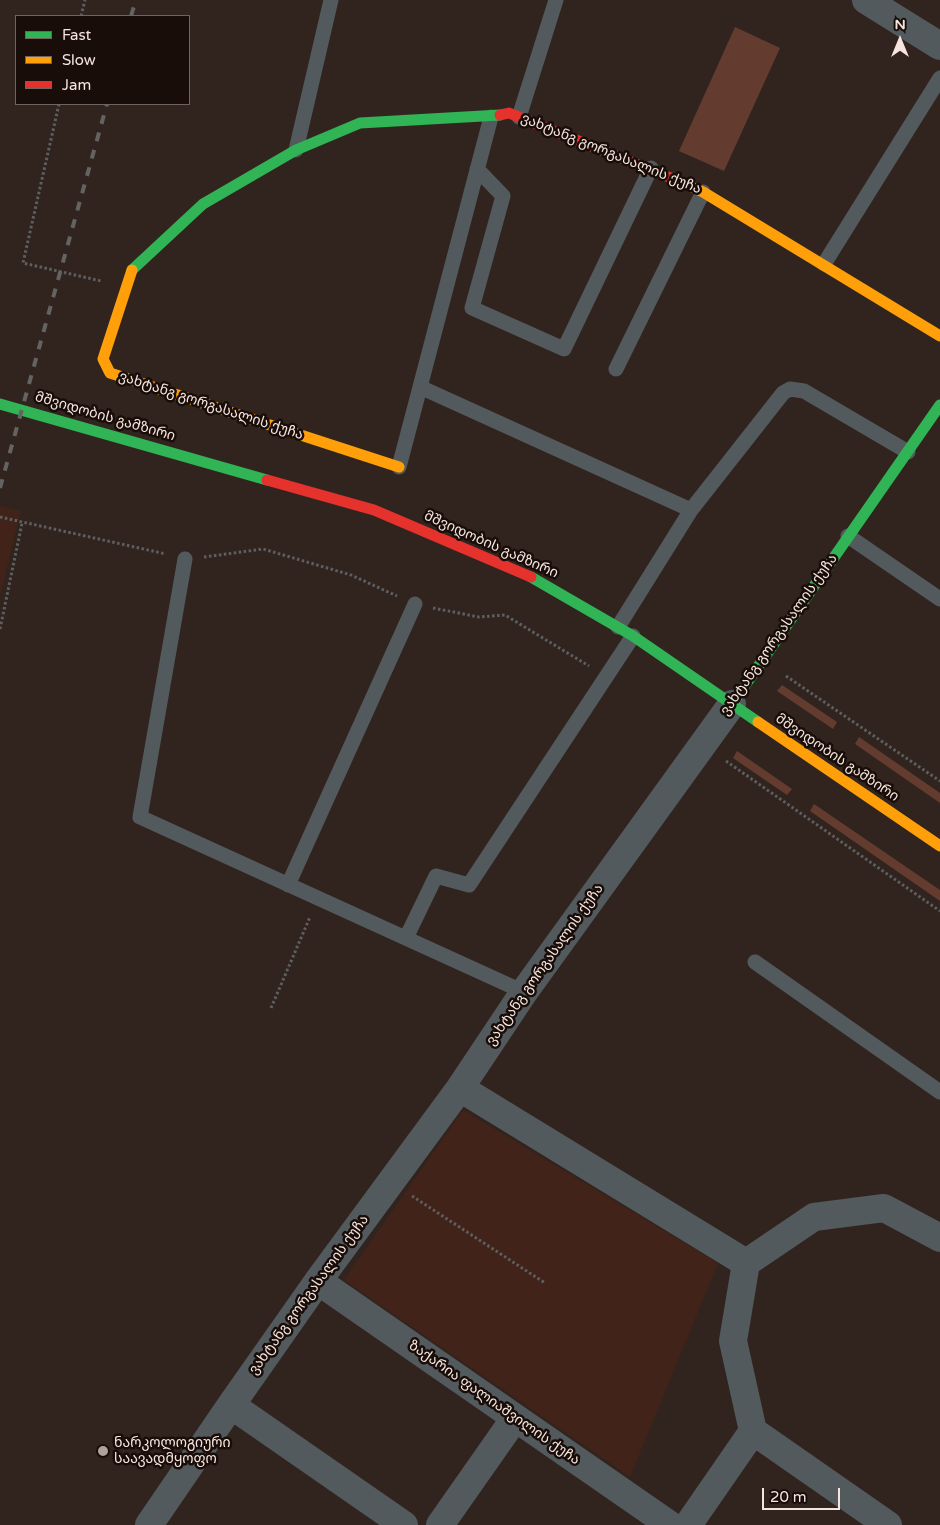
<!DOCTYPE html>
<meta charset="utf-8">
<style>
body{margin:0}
#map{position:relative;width:940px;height:1525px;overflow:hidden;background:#31241f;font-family:"Varela Round",sans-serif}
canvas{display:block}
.legend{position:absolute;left:15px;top:15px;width:175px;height:90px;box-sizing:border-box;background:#180d09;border:1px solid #71635e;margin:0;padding:6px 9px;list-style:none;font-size:15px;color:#f6e5de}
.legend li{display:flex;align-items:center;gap:10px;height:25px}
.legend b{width:25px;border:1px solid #71635e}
.north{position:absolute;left:875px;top:15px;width:50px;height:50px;-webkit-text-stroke:4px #180d09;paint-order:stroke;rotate:0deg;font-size:14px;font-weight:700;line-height:20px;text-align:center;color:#f6e5de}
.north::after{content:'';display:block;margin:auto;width:18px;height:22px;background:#f6e5de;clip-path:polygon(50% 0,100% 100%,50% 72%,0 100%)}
.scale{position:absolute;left:762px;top:1488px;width:78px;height:22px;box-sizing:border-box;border:2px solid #f6e5de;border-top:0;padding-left:6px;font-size:15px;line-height:18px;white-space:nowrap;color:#f6e5de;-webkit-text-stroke:4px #180d09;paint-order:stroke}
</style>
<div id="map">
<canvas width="940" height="1525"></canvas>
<ul class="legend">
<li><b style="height:6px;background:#30b455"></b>Fast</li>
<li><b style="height:6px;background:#ff9f0a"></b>Slow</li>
<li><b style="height:6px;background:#e5322d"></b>Jam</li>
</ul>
<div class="north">N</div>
<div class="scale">20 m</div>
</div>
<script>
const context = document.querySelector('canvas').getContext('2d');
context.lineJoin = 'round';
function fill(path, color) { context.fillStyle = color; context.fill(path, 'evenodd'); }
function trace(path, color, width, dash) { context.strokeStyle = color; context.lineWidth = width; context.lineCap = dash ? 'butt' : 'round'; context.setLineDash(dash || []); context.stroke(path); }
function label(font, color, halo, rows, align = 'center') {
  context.font = font + ' "Varela Round","Noto Sans Georgian",sans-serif'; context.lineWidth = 5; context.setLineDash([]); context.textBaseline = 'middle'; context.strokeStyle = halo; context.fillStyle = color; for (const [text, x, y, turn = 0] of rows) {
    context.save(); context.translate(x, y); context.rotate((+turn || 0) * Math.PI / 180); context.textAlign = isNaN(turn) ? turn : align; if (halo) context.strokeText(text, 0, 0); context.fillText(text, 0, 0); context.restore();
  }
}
fill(new Path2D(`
 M0,506l21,5 -21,85z
 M463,1110l255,153 -88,214 -286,-197z`), '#412319');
fill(new Path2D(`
 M735,27l45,21 -56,123 -45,-20z
 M782,685l55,37 -4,7 -56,-38z
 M859,737l81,56v10l-85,-59z
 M737,751l55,38 -5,6 -54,-37z
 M814,804l126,86v11l-130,-90z`), '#633c2f');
trace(new Path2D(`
 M81,16l4,-16
 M59,104l-36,159 78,18
 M0,517l166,37
 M204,557l59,-8 88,26 46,21
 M433,608l46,9 26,-2 84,51
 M0,629l22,-106
 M786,676l154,105
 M726,761l214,150
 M271,1008l39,-91
 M412,1196l133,87`), '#5e5f60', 3, [2.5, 2.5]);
trace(new Path2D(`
 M519,117l37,-117
 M296,150l35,-150
 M477,169l26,27 -31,112 92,41 87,-181
 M824,264l116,-186
 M616,369l87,-177
 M420,387l271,123
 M399,467l92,-350
 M848,536l92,63
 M185,559l-45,258 384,175
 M618,627l73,-117 92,-117 7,-4 14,2 104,61
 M288,885l127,-281
 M406,938l30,-62 33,9 164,-249
 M755,962l185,130`), '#535a5d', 15);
trace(new Path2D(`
 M866,0l74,46
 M460,1088l286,175
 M746,1263l-13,78 20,90 135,94
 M746,1263l68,-46 70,-9 56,30
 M318,1281l352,244
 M231,1405l173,120
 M149,1525l82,-120 87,-124 142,-193 64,-96 208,-288
 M440,1525l75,-107
 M688,1525l65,-94`), '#535a5d', 28);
trace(new Path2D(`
 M132,270l71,-66 93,-54 64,-27 140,-8
 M0,404l267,76
 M531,577l102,59 125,86
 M732,704l208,-299`), '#30b455', 11);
trace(new Path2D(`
 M681,182l22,10 237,144
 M132,270l-29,89 7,14 289,94
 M758,722l182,124`), '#ff9f0a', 11);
trace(new Path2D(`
 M500,115l9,-2 172,69
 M267,480l107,30 157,67`), '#e5322d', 11);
trace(new Path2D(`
 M131,16l5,-16
 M0,488l107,-384`), '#646362', 4, [9, 9]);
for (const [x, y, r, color] of [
 [103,1451,6,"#b1a19b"]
]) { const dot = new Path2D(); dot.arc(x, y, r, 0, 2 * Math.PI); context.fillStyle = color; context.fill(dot); trace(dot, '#180d09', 2); }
label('14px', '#f6e5de', '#180d09', [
 ["ვახტანგ გორგასალის ქუჩა",611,154,22],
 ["ვახტანგ გორგასალის ქუჩა",211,406,18],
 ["მშვიდობის გამზირი",105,417,16],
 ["მშვიდობის გამზირი",491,545,24],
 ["ვახტანგ გორგასალის ქუჩა",779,635,-55],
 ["მშვიდობის გამზირი",837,758,34],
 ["ვახტანგ გორგასალის ქუჩა",545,965,-55],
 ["ვახტანგ გორგასალის ქუჩა",309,1295,-54],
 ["ზაქარია ფალიაშვილის ქუჩა",494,1403,35]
]);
label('14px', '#f6e5de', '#180d09', [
 ["ნარკოლოგიური",114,1443],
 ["საავადმყოფო",114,1459]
], 'left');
</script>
